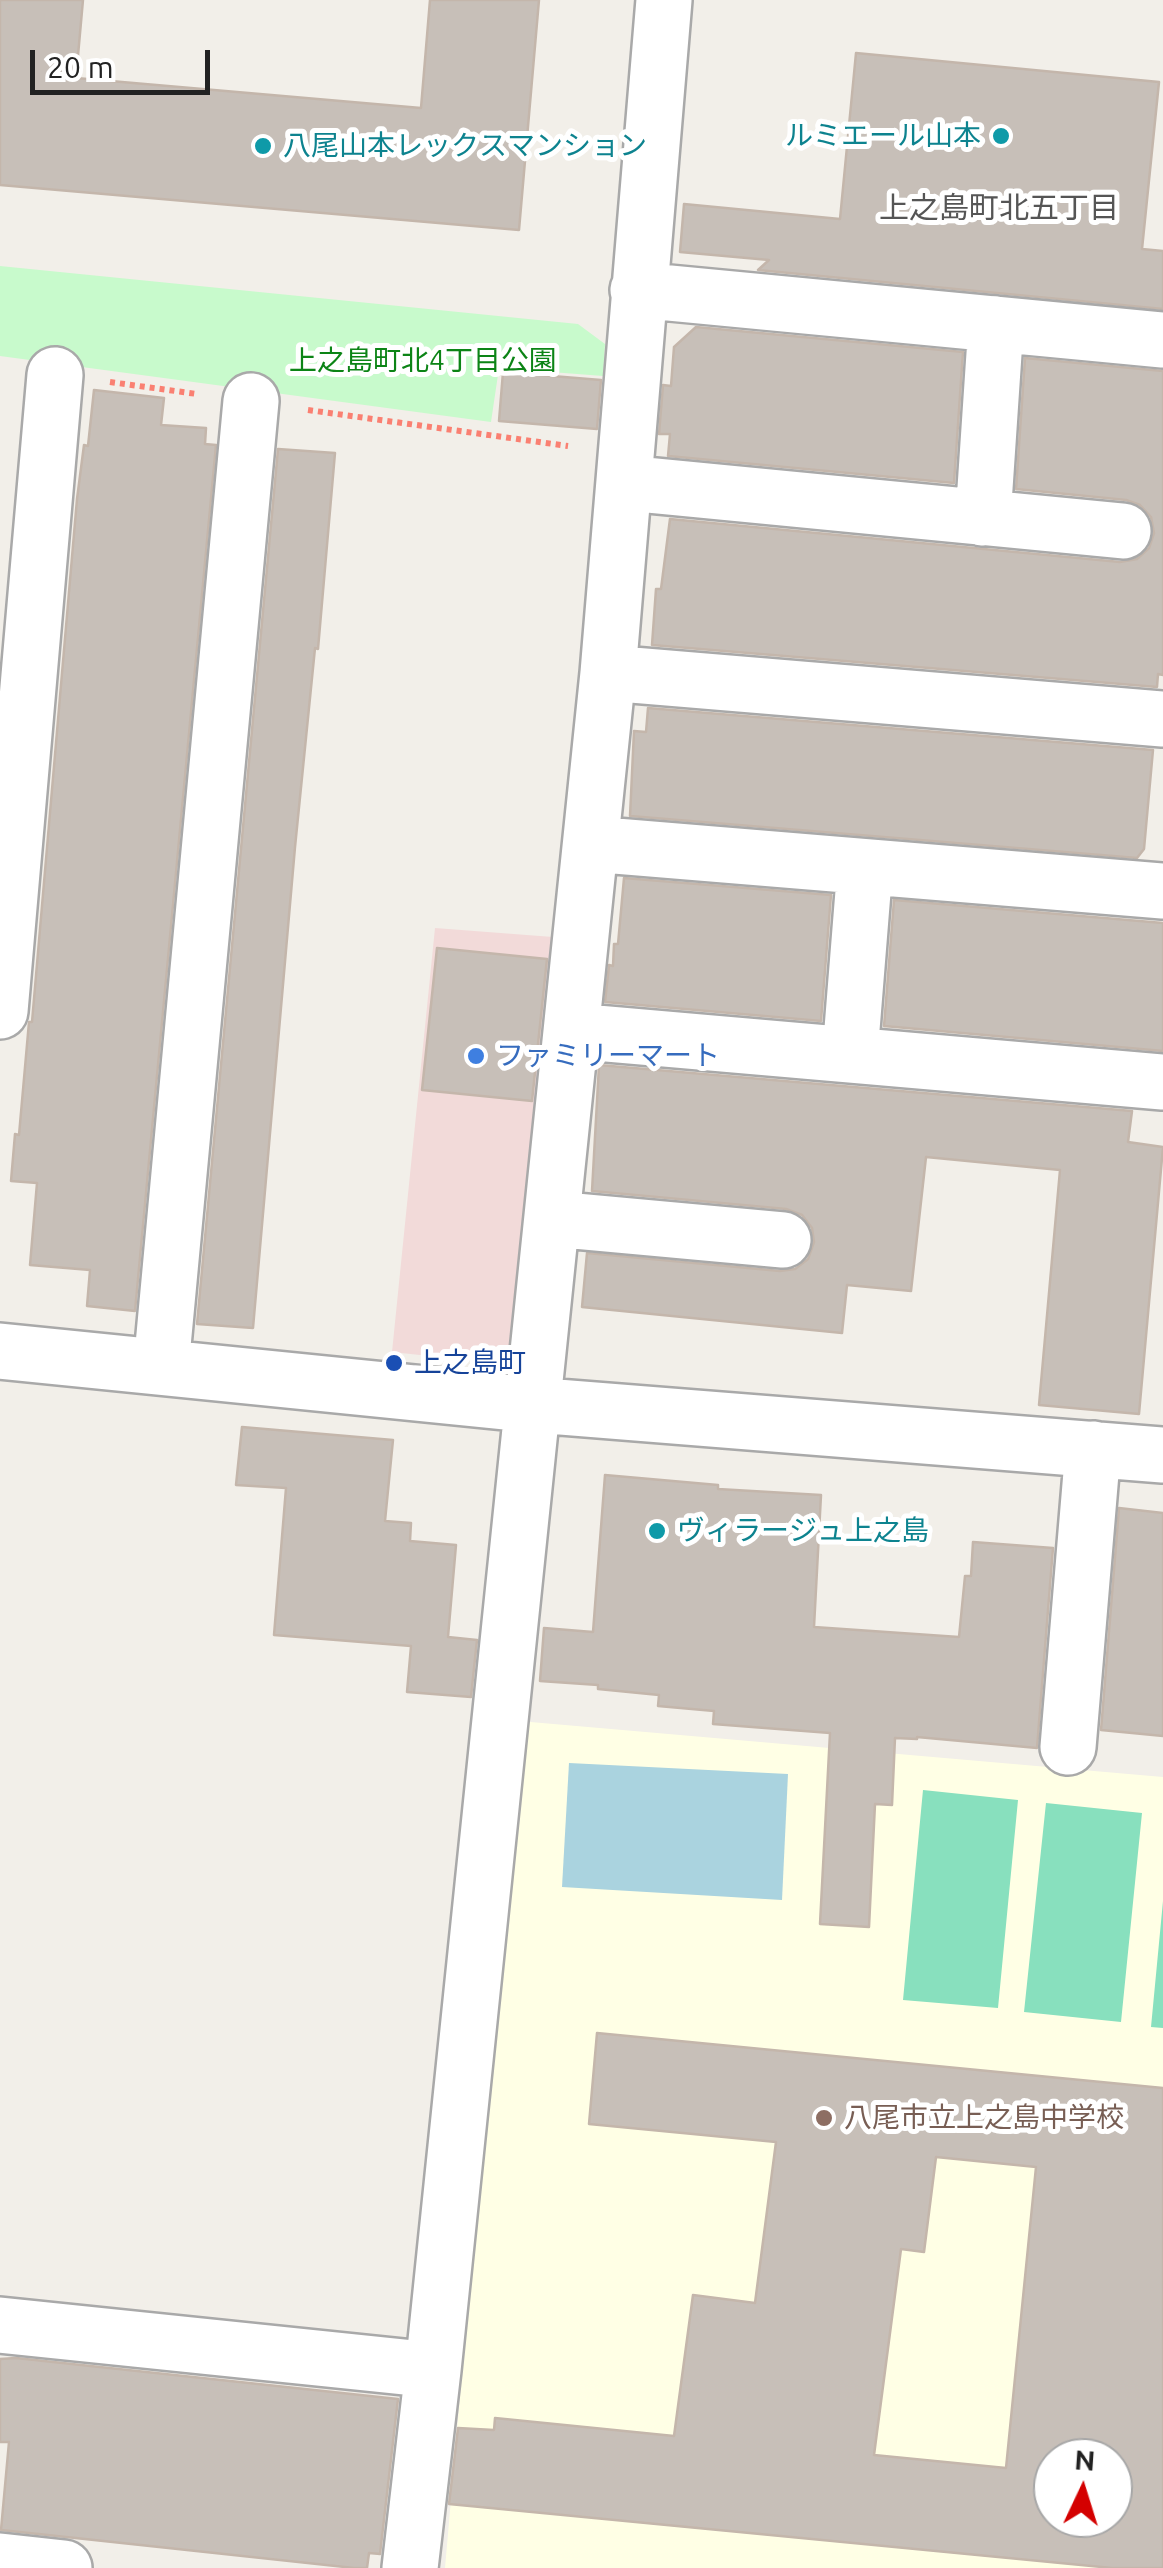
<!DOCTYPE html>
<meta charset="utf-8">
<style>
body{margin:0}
#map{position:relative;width:1163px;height:2568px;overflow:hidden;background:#f2efe9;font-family:Ubuntu,sans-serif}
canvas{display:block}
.north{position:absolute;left:1033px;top:2438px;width:100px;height:100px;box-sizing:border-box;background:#fff;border:2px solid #a7a7a7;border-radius:50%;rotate:4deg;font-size:28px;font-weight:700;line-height:40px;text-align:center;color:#222}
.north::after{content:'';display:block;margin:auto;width:35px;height:45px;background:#d40000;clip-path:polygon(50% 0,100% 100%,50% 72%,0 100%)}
.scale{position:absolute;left:30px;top:50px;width:180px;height:45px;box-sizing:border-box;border:5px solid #222;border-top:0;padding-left:12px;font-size:30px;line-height:35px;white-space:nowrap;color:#222;-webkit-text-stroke:8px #fff;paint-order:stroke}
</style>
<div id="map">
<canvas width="1163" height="2568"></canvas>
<div class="north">N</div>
<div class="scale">20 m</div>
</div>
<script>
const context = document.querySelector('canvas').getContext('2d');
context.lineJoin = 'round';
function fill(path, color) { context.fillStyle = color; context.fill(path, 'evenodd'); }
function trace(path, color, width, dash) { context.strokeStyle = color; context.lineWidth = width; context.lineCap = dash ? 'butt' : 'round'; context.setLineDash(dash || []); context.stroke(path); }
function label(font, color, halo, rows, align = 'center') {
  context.font = font + ' Ubuntu,"Noto Sans JP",sans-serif'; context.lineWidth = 10; context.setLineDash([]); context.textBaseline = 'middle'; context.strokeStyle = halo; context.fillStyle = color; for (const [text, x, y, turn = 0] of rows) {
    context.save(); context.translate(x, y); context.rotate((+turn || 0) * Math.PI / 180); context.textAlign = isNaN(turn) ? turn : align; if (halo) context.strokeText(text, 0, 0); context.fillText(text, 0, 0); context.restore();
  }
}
fill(new Path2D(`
 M435,928l118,9 -41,408 -18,18 -102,-11z`), '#f2dad9');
fill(new Path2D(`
 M519,1721l644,56v791h-718zM1053,2458h60v60h-60z`), '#ffffe5');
fill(new Path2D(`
 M0,266l578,58 27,20 -2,32 -104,-8 -8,54 -491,-66z`), '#c8facc');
fill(new Path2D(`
 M923,1790l95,10 -20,208 -95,-8z
 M1046,1803l96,10 -21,209 -97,-10z
 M1163,1901v127l-12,-1z`), '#88e0be');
fill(new Path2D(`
 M569,1763l219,11 -6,126 -220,-13z`), '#aad3df');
const building = new Path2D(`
 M0,0h83l-7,78 345,30 9,-108h109l-20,230 -519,-45z
 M856,53l303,29 -17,167 21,2v58l-405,-39 11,-10 -89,-8 4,-48 156,15z
 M696,327l267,25 -9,131 -286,-27 2,-22h-11l4,-49 8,1 3,-39z
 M1025,358l138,13v304l-5,-1 -1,13 -505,-42 4,-56h5l9,-70 450,43 17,-3 12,-11 5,-15 -3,-16 -11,-12 -14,-5 -110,-11z
 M503,372l98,8 -4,49 -98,-8z
 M94,390l70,8 -3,27 45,3 -1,16 11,1 -81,866 -48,-5 3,-36 -60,-5 7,-82 -26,-2 4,-47 4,1 10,-113h3l45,-523 7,-54 4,1z
 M278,449l57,4 -17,196 -3,-1 -20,199 -42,481 -56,-4z
 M648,708l505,42 -9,99 -7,9 -507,-42 4,-85 12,1z
 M624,878l207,17 -10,126 -216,-19 4,-37 4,1 1,-22h4z
 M894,900l269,23v128l-279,-25z
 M437,948l110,11 -15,142 -110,-11z
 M599,1065l533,46 -4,31 35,5 -24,267 -100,-9 21,-235 -134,-13 -15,134 -64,-6 -5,48 -260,-26 5,-54 193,18 15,-2 13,-10 6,-17 -2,-14 -10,-13 -16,-6 -194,-18z
 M242,1427l151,13 -8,81 26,2 -1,18 46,4 -8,92 29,3 -6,57 -64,-5 4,-46 -137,-11 12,-147 -50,-3z
 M605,1475l113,10v4l103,6 -7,132 145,10 6,-61h6l2,-34 80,6 -16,200 -120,-11v2l-22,-1 -3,67 -17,-1 -6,123 -49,-3 10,-191 -117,-9 1,-13 -56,-5 1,-11 -61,-6v-4l-58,-4 4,-53 49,4z
 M1119,1508l44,5v223l-62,-6z
 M597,2033l566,55v480h-51l-663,-64 9,-76 36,2 1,-12 179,18 19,-141 62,8 21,-161 -187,-18zM936,2157l100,10 -30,301 -132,-13 27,-206 23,3zM1053,2458h60v60h-60z
 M16,2358l382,41 -18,155 -11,-1 -2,15h-13l-353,-38 8,-88h-9v-83z`);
fill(building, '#c7bfb8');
trace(building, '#c4b6ab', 2.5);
const minor = new Path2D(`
 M638,290l525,50
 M626,483l497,48
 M983,518l13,-194
 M608,673l555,46
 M591,844l572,47
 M0,1011l55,-636
 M573,1031l590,51
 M850,1054l15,-187
 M553,1219l230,21
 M0,1351l534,54 629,50
 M161,1367l90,-966
 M1068,1747l25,-298
 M0,2325l433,45
 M0,2561l64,7
 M410,2568l23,-198 175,-1697 56,-673`);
trace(minor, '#a9a9a9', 60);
trace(new Path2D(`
 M110,382l87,12
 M308,410l260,36`), '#fa8072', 6, [5, 5]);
trace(minor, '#fff', 55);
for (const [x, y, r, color] of [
 [1001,136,10,"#0f9aa8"],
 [263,146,10,"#0f9aa8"],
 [476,1056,10,"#3f7fe0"],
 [394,1363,10,"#1a4fb4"],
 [657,1531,10,"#0f9aa8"],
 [824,2118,10,"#8d6e63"]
]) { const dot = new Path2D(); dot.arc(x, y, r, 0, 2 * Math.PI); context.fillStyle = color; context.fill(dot); trace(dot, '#fff', 4); }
label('28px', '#0d838f', '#fff', [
 ["ルミエール山本",981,136,"right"],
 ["八尾山本レックスマンション",283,146],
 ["ヴィラージュ上之島",677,1531]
], 'left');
label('28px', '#0c8416', '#fff', [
 ["上之島町北4丁目公園",423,361]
]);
label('28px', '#366cbe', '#fff', [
 ["ファミリーマート",496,1056]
], 'left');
label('28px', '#164399', '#fff', [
 ["上之島町",414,1363]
], 'left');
label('28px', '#785e54', '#fff', [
 ["八尾市立上之島中学校",844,2118]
], 'left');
label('30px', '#555', '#fff', [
 ["上之島町北五丁目",999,208]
]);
</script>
